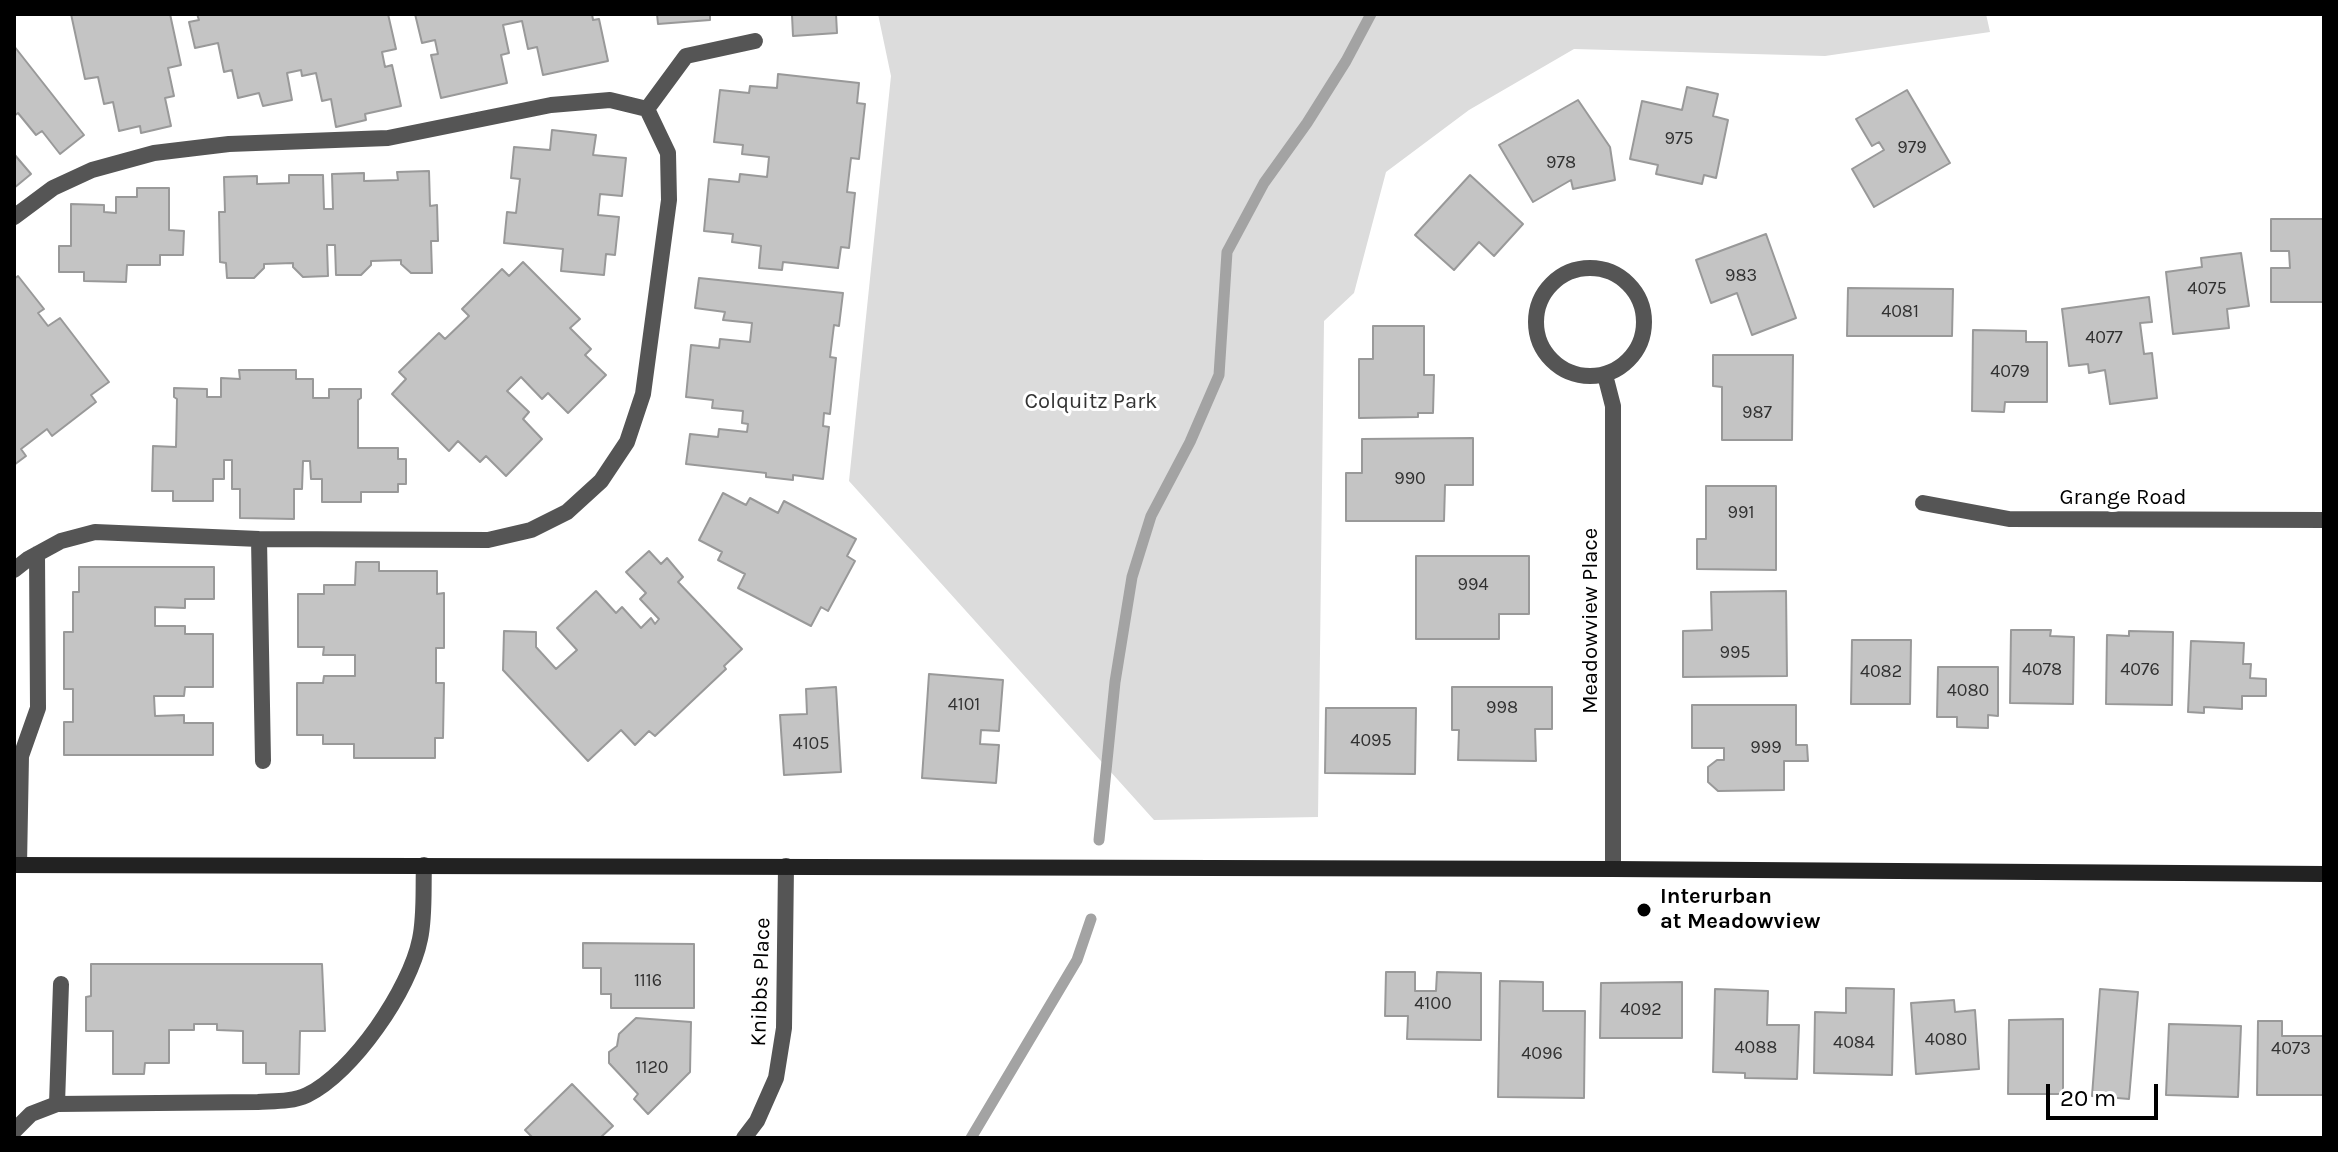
<!DOCTYPE html>
<style>
body{margin:0}
#map{position:relative;width:2338px;height:1152px;overflow:hidden;background:#fff;font-family:Karla,sans-serif}
canvas{display:block}
.frame{position:absolute;inset:0;border:16px solid #000;pointer-events:none}
.scale{position:absolute;left:2046px;top:1084px;width:112px;height:36px;box-sizing:border-box;border:4px solid #000;border-top:0;padding-left:10px;font-size:24px;line-height:28px;white-space:nowrap;color:#000;-webkit-text-stroke:6px #fff;paint-order:stroke}
</style>
<div id="map">
<canvas width="2338" height="1152"></canvas>
<div class="frame"></div>
<div class="scale">20 m</div>
</div>
<script>
const context = document.querySelector('canvas').getContext('2d');
context.lineJoin = 'round';
function fill(path, color) { context.fillStyle = color; context.fill(path, 'evenodd'); }
function trace(path, color, width, dash) { context.strokeStyle = color; context.lineWidth = width; context.lineCap = dash ? 'butt' : 'round'; context.setLineDash(dash || []); context.stroke(path); }
function label(font, color, halo, rows, align = 'center') {
  context.font = font + ' Karla,sans-serif'; context.lineWidth = 6; context.setLineDash([]); context.textBaseline = 'middle'; context.strokeStyle = halo; context.fillStyle = color; for (const [text, x, y, turn = 0] of rows) {
    context.save(); context.translate(x, y); context.rotate((+turn || 0) * Math.PI / 180); context.textAlign = isNaN(turn) ? turn : align; if (halo) context.strokeText(text, 0, 0); context.fillText(text, 0, 0); context.restore();
  }
}
fill(new Path2D(`
 M878,14h1108l4,18 -165,24 -251,-7 -105,61 -83,62 -32,121 -30,28 -6,496 -164,3 -305,-339 42,-405z`), '#dcdcdc');
trace(new Path2D(`
 M1099,840l16,-158 17,-105 19,-61 39,-74 29,-67 8,-123 37,-69 43,-60 39,-62 25,-47
 M971,1138l106,-178 14,-41`), '#a3a3a3', 11);
const building = new Path2D(`
 M71,14h99l11,51 -13,3 6,28 -9,2 6,28 -30,7 -1,-7 -21,5 -6,-29 -9,2 -6,-27 -13,2z
 M197,14h191l8,35 -14,3 3,15 7,-2 9,41 -36,8 1,6 -30,7 -5,-28 -9,2 -6,-28 -14,3 -1,-6 -14,3 5,27 -29,6 -4,-13 -21,5 -6,-28 -8,2 -6,-29 -23,5 -6,-26 10,-2z
 M415,14h177l1,6 6,-1 9,42 -65,14 -6,-28 -9,2 -6,-28 -19,4 6,28 -8,2 6,28 -66,15 -10,-43 7,-1 -3,-14 -13,3z
 M657,14h53v6l-52,4z
 M783,14h53l1,19 -44,3 -1,-21z
 M14,46l70,89 -24,19 -18,-23 -6,4 -18,-22 -4,3z
 M778,74l81,9 -2,20 8,1 -6,55 -8,-1 -4,34 8,1 -6,55 -8,-1 -3,21 -55,-6 -1,8 -23,-2 2,-22 -29,-4 1,-8 -29,-3 5,-52 30,3 1,-8 27,3 2,-20 -27,-3 1,-9 -29,-3 6,-52 29,3 1,-7 27,2z
 M1687,87l31,7 -5,22 15,4 -12,58 -12,-3 -2,9 -46,-10 2,-9 -28,-6 12,-58 40,9z
 M1907,90l43,73 -76,44 -22,-38 32,-19 -5,-8 -7,4 -16,-27z
 M1578,100l32,47 5,33 -42,9 -2,-9 -38,22 -34,-57z
 M552,130l44,5 -3,20 33,3 -4,38 -22,-2 -2,21 21,2 -4,38 -9,-1 -2,21 -43,-4 2,-22 -59,-6 3,-31 9,1 4,-34 -9,-1 3,-31 36,3z
 M14,154l17,20 -17,14z
 M429,171l1,35 7,-1 1,36h-7l1,32h-21l-10,-9v-4l-30,1v4l-10,10h-25l-1,-30h-8l1,31 -25,1 -10,-10v-4l-29,1v4l-10,10h-27l-1,-15 -6,-1 -1,-50h6l-1,-35 33,-1v8l32,-1v-8h34l1,34h9l-1,-35 32,-1v8l34,-1 -1,-8z
 M1470,175l53,49 -29,32 -15,-14 -25,28 -39,-35z
 M137,188h32v42l15,1 -1,24h-23v10h-33l-1,17 -42,-1v-9h-25v-26h12v-42l33,1v7l12,1v-16h21z
 M2271,219h53v83h-53v-34h19l-1,-17h-18z
 M1766,234l30,84 -44,17 -15,-42 -26,10 -15,-43z
 M2241,253l8,53 -22,3 2,19 -56,6 -7,-62 36,-5 -1,-9z
 M523,262l57,57 -10,9 21,21 -6,6 21,20 -38,38 -20,-20 -6,6 -21,-22 -14,14 22,21 -6,7 19,20 -36,37 -20,-20 -6,6 -22,-21 -9,10 -57,-57 14,-15 -7,-7 40,-39 6,6 24,-23 -7,-7 40,-40 7,7z
 M18,276l26,33 -6,4 10,13 12,-8 49,64 -18,13 5,7 -44,34 -5,-7 -26,20 5,7 -12,9v-186z
 M699,278l144,15 -4,33 -5,-1 -4,32 6,1 -6,56 -6,-1 -1,13 6,1 -6,52 -30,-4v5l-27,-3v-4l-80,-9 4,-30 28,3 1,-8 28,3 1,-8 -6,-1 1,-12 -31,-3 1,-8 -27,-3 5,-52 28,3 1,-9 30,3 2,-19 -29,-3 2,-8 -30,-4z
 M1848,288l105,1 -1,47h-105z
 M2149,297l3,25 -12,1 4,31 8,-1 5,45 -47,6 -5,-34 -16,3 -1,-9 -19,2 -7,-57z
 M1373,326h51v49h10l-1,38h-15v4l-59,1v-59h14z
 M1973,330l53,1v11h21v60h-42l-1,10 -32,-1z
 M1713,355h80l-1,85h-70v-53l-9,-1z
 M239,370h57v9h17v19h16v-9h32v9l-3,2v48h40v11h8v25h-8v8h-37v10h-39v-23h-11l-1,-18h-7l-1,28h-8v30l-54,-1v-29h-8v-29h-8v19h-11v22h-40v-10h-21l1,-45 23,1 1,-48 -3,-2v-9l33,1v8h14v-19l19,1z
 M1473,438v47h-28l-1,36h-98v-48h16v-34z
 M1706,486h70v84l-79,-1v-30h9z
 M723,493l23,12 4,-7 28,15 6,-12 72,38 -9,17 8,5 -27,50 -7,-4 -10,19 -73,-38 7,-14 -27,-14 4,-8 -23,-12z
 M649,551l12,13 6,-6 16,19 -5,5 64,67 -18,17 2,3 -71,67 -6,-5 -14,14 -14,-15 -33,31 -85,-91 1,-39 32,1v15l20,22 21,-19 -20,-22 39,-37 20,22 6,-6 19,21 10,-10 4,6 4,-5 -19,-20 6,-6 -20,-21z
 M1416,556h113v58h-30v25h-83z
 M356,562h23v9h58v23l7,-1v55h-8v35h8l-1,55h-8v20h-81v-14h-31v-9h-26v-52h26l1,-7h31v-21h-32l1,-8h-26v-53h26v-9h31z
 M79,567h135v32h-29v9l-30,-1v19h30v8h28v53h-28l-1,9h-30l1,20 29,-1v8h29v32h-149v-33h9v-33h-9v-57h9v-40h6z
 M1786,591l1,85 -104,1v-46l29,-1 -1,-38z
 M2011,630h40l-1,6 24,1 -1,67 -63,-1z
 M2129,631l44,1 -1,73 -66,-1 1,-69 22,1z
 M1852,640h59l-1,64h-59z
 M2191,641l53,2 -1,21h8l-1,14 16,1v17h-24v13l-38,-2v6l-16,-1z
 M1938,667h60v49l-10,-1v13l-31,-1v-10h-20z
 M929,674l74,6 -4,51 -18,-1 -1,14 19,1 -3,38 -74,-5z
 M836,687l5,85 -57,3 -4,-60 27,-1 -1,-25z
 M1452,687h100v42h-17l1,32 -78,-1 1,-30h-7z
 M1692,705h104v40h11l1,16h-24v29l-66,1 -10,-9v-15l9,-7h7v-12h-32z
 M1326,708h90l-1,66 -90,-1z
 M583,943l111,1v64h-83v-14h-10v-26h-18z
 M91,964h231l3,67h-25l-1,43h-33v-11h-23v-32l-26,-1v-6h-23v6h-25v33h-24l-1,11h-31v-43h-27v-34l5,-1z
 M1386,972h29v19h21l1,-19 44,1v67l-74,-1 1,-23h-23z
 M1500,981l43,1v29h42l-1,87 -86,-1z
 M1682,982v56h-82l1,-55z
 M1846,988l48,1 -2,86 -78,-2 1,-61 31,1z
 M1715,989l53,2 -1,34h32l-2,54 -52,-1v-5l-32,-1z
 M2100,989l38,3 -9,107 -37,-3z
 M1954,1000l1,12 20,-2 4,59 -63,5 -5,-71z
 M636,1018l55,4 -1,50 -42,42 -14,-15 4,-5 -29,-31v-11l8,-6 2,-12z
 M2063,1019v75h-55l1,-74z
 M2258,1021h24v15h42l-1,59h-66z
 M2169,1024l72,2 -3,71 -72,-2z
 M572,1084l41,42 -13,12h-67l-8,-8z`);
fill(building, '#c4c4c4');
trace(building, '#999', 2);
trace(new Path2D(`
 M647,109l39,-53 69,-15
 M14,217l39,-29 39,-18 62,-17 75,-9 159,-6 163,-33 59,-5 37,9
 M259,539l4,222
 M14,570l14,-11 33,-18 34,-9 164,7 229,1 43,-10 36,-18 34,-31 26,-39 16,-48 26,-194 -1,-47 -21,-44
 M19,865l2,-109 17,-48 -1,-154
 M57,1104l4,-120
 M14,1131l17,-17 26,-10 201,-2c16,-1 34,0 49,-7 46,-22 103,-106 113,-156 5,-23 3,-50 4,-74`), '#555', 16);
trace(new Path2D(`
 M1536 322a54 54 0 1 1 108 0a54 54 0 1 1-108 0Z
 M1605,375l8,31v463
 M1923,503l86,16 315,1
 M744,1138l13,-17 19,-43 8,-50 2,-162`), '#555', 16);
trace(new Path2D(`
 M14,865l1599,4 711,5`), '#222', 16);
for (const [x, y, r, color] of [
 [1644,910,8,"#000"]
]) { const dot = new Path2D(); dot.arc(x, y, r, 0, 2 * Math.PI); context.fillStyle = color; context.fill(dot); trace(dot, '#fff', 3); }
label('18px', '#313131', null, [
 ["975",1679,139],
 ["979",1912,148],
 ["978",1561,163],
 ["983",1741,276],
 ["4075",2207,289],
 ["4081",1900,312],
 ["4077",2104,338],
 ["4079",2010,372],
 ["987",1757,413],
 ["990",1410,479],
 ["991",1741,513],
 ["994",1473,585],
 ["995",1735,653],
 ["4078",2042,670],
 ["4076",2140,670],
 ["4082",1881,672],
 ["4080",1968,691],
 ["4101",964,705],
 ["998",1502,708],
 ["4095",1371,741],
 ["4105",811,744],
 ["999",1766,748],
 ["1116",648,981],
 ["4100",1433,1004],
 ["4092",1641,1010],
 ["4080",1946,1040],
 ["4084",1854,1043],
 ["4088",1756,1048],
 ["4073",2291,1049],
 ["4096",1542,1054],
 ["1120",652,1068]
]);
label('22px', '#333', '#fff', [
 ["Colquitz Park",1091,402]
]);
label('22px', '#000', '#fff', [
 ["Grange Road",2123,498],
 ["Meadowview Place",1591,621,-90],
 ["Knibbs Place",761,982,-88]
]);
label('bold 22px', '#000', '#fff', [
 ["Interurban",1660,897],
 ["at Meadowview",1660,922]
], 'left');
</script>
